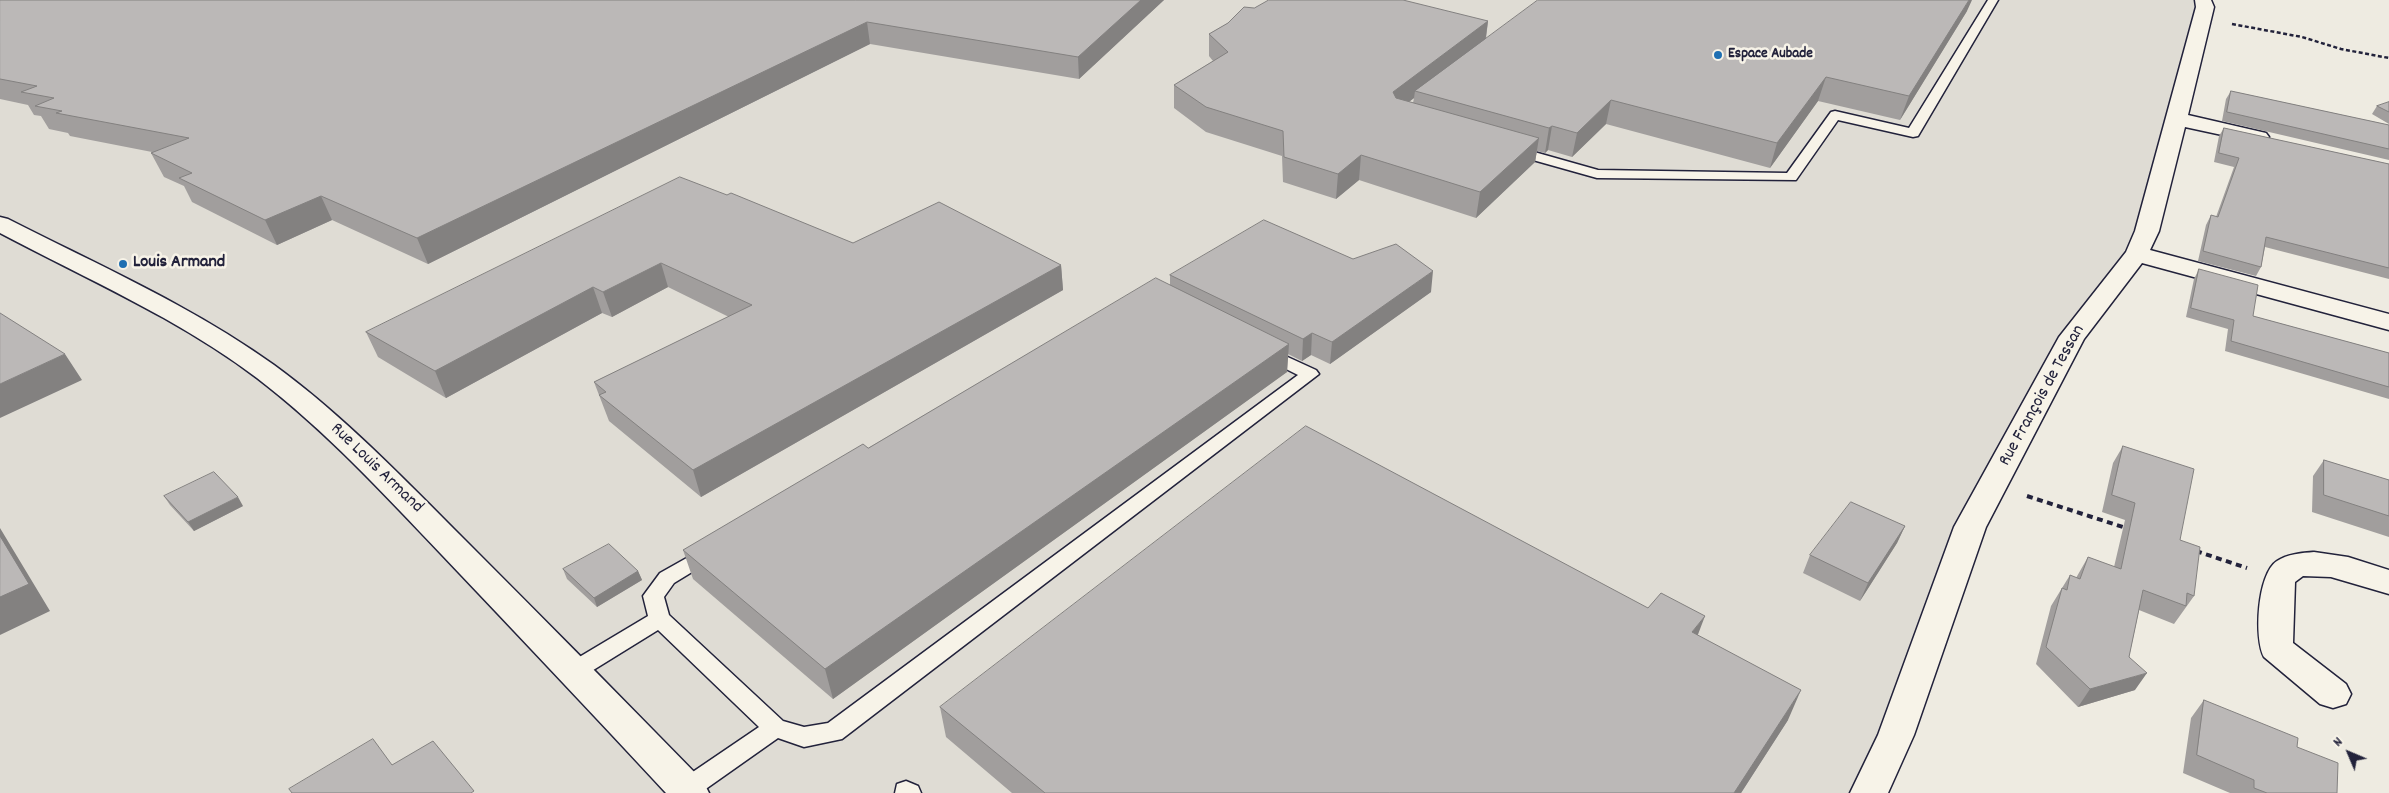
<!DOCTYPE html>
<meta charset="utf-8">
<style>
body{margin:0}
#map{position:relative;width:2389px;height:793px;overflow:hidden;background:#eeebe1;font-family:Dekko,sans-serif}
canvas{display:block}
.north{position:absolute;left:2324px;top:728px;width:50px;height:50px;-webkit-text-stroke:4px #f7f3e8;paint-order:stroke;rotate:315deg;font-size:14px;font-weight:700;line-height:20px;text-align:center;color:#22223b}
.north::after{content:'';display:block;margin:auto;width:18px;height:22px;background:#22223b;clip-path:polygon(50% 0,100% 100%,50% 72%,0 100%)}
</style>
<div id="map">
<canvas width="2389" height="793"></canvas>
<div class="north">N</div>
</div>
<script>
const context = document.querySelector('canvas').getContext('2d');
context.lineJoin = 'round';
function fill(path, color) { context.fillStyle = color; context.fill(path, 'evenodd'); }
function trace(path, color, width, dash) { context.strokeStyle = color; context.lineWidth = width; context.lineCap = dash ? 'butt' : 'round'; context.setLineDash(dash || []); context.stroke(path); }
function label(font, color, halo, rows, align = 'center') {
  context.font = font + ' Dekko,sans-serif'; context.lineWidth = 5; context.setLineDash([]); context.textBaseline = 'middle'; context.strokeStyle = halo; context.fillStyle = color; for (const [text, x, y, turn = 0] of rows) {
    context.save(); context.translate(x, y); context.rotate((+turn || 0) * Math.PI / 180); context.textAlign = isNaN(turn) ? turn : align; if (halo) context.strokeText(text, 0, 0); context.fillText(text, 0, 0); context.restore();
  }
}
fill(new Path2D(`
 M0,0h2203l-56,231 -113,174 -165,388h-1869z`), '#dfdcd4');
const lane = new Path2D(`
 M1988,0h10l-80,136 -5,1 -75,-17 -42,60 -199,-2 -89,-25 -2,-3 7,-4 85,24 189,3 44,-61 4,-1 74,17z
 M1268,348l48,22 3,4 -477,365 -38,8 -26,-9 -78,55h-23l-2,-4 3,-7 81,-55 -101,-97 -76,47 -8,3 -8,-3 -3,-6 3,-6 82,-49 -5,-20 17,-23 48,-27 7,2 3,5 -3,5 -41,25 -10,14 5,18 114,106 21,6 24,-4 470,-348 -36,-18 -2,-4 2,-4z
 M906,781l12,5 3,7h-26l2,-9z`);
const street = new Path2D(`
 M2195,0h16l3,7 -26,108 78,18 3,4 -3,4 -7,2 -74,-16 -26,104 -9,19 239,64v16l-247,-67 -58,76 -98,188 -72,208 -26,58h-38l28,-58 76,-208 105,-190 67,-85 9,-21 61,-224z
 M0,217l8,2c90,46 184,87 266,146 70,51 130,114 191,175 80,80 159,160 238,241l6,12h-43c-74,-80 -149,-159 -224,-238 -59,-62 -117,-125 -185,-177 -78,-59 -170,-99 -257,-145z
 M2314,552l34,5 41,13v24l-58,-17 -28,-1 -8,6 -2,61 53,41 5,10 -5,10 -13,4 -13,-4 -56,-47c-10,-18 -7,-83 13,-96 10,-7 25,-8 37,-9z`);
trace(lane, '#22223b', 3);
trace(street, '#22223b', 3);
trace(new Path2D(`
 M2232,24l70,13 39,12 48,9`), '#22223b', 2.5, [4, 2.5]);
trace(new Path2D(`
 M2027,496l99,32
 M2196,551l51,17`), '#22223b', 4, [6, 4.5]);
fill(lane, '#f7f3e8');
fill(street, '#f7f3e8');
fill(new Path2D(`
 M0,0h1164l-85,79 -209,-35 -442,220 -96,-44 -55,25 -85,-43 -8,-16 -20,-9 -13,-24 1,-1 -82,-16 -2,-3 -19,-4 -8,-13 -7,-1 -6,-10 -28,-6z
 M1254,8l234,13 -2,18 481,-28 -67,109 -82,-19 -48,67 -164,-44 -34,33 -24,-7 -3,3 -8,-2 -2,11 -59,56 -117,-38 -23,19 -53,-17 -1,-26 -76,-24 -32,-24v-23l39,-24 -4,-5v-22zM1414,98l-1,5 -4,-1z
 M2231,91l158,34v35l-167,-39 4,-22z
 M2389,102v22l-17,-10 5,-8z
 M2224,128l165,36v115l-124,-32 -4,20 -5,9 -58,-15 8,-36 5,-10 5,2 18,-50 -20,-5 5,-26z
 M727,195l126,48 208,22 2,25 -362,207 -92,-76 -15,-39 135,-65 -61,-30 -56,30 -10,-4 -156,85 -68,-41 -12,-25z
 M1353,259l78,33 -101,72 -19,-9 -9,6 -14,-7 -1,18 -454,327 -140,-120 -10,-29 185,-102 302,-163v-10z
 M2199,269l54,47 136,37v46l-164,-48 3,-22 -42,-12 8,-38z
 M2123,446l57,94 14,56 -20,28 -35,-14 -10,47 6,33 -57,17 -42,-43 15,-58 19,-31 6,3 12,-21 26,10 11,-47 -23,-8 11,-49z
 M2324,460l65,20v57l-77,-25 1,-36z
 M164,496l79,10 -49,25 -24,-26z
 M1905,526l-8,17 -37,58 -57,-28 7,-18z
 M563,569l75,2 4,9 -45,27 -30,-28z
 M1698,635l90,85 -47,73h-729l-66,-56 -6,-30z
 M2204,700l93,47 40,46h-107l-47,-20 8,-55z`), '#a19e9d');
fill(new Path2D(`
 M1141,0h23l-85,79 -1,-22z
 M1969,0h3l-5,11 -67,109 9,-24z
 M1488,21l-3,22 -70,48 -1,7 -24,18 3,-24z
 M867,22l3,22 -442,220 -11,-26z
 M1826,77l-8,24 -48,67 7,-25z
 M1611,100l-5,24 -34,33 5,-24z
 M1552,126l-4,24 -3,3 4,-25z
 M1539,138l-4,24 -59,56 4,-26z
 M1361,155l-2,25 -23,19 2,-25z
 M321,196l11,24 -55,25 -12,-25z
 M661,263l7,24 -56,30 -9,-25z
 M1061,265l2,25 -362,207 -8,-27z
 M1433,271l-2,21 -101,72 2,-22z
 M593,287l9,26 -156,85 -11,-27z
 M1312,333l-1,22 -9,6 1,-22z
 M1289,344l-2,28 -454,327 -8,-30z
 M65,354l17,26 -82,38v-34z
 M238,497l5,9 -49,25 -6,-9z
 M1905,526l-8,17 -37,58 8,-18z
 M0,528l50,83 -50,24z
 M638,571l4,9 -45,27 -3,-9z
 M1705,616l-11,29 -2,-13z
 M2147,673l-12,17 -57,17 12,-18z
 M1801,690l-13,30 -47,73h-7z`), '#838180');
const building = new Path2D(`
 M0,0h1141l-63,57 -211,-35 -450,216 -96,-42 -56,24 -86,-42 13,-5 -41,-20 38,-15 -133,-25 6,-2 -27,-5 19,-8 -33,-6 16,-6 -37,-7z
 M1269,0h134l85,21 -95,71 3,6 143,40 -59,54 -119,-37 -23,19 -54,-17 -1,-26 -77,-24 -32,-22 54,-33 -19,-18 19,-11 16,-16 10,1z
 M1538,0h431l-60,96 -83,-19 -49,66 -166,-43 -34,33 -25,-7 -3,2 -134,-37z
 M2231,91l158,34v24l-162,-37z
 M2389,102v10l-12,-6z
 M2224,128l165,36v104l-123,-31 -5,30 -58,-16 8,-36 7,2 21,-59 -20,-5z
 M680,177l47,18 4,-2 122,50 86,-41 122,63 -368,205 -94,-75 7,-3 -12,-10 158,-77 -91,-42 -58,29 -10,-5 -158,84 -69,-39z
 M1264,220l89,39 43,-15 37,27 -101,71 -20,-9 -9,6 -133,-64z
 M2199,269l59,16 -5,31 136,37v34l-158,-46 3,-21 -43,-12z
 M1156,278l133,66 -464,325 -142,-119 180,-106 5,4z
 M0,313l65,41 -65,30z
 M1306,426l342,182 13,-15 44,23 -13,16 109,58 -67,103h-689l-105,-86z
 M2123,446l71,23 -14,71 20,7 -6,49 -7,-3 -1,13 -43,-16 -14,67 18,16 -57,16 -44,-42 16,-59 5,2 3,-15 10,4 8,-22 33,12 14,-66 -23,-8z
 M2324,460l65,20v36l-65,-21z
 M214,472l24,25 -50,25 -24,-26z
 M1851,502l54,24 -37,57 -58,-28z
 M0,536l29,48 -29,13z
 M609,544l29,27 -44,27 -31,-29z
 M2204,700l94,38 -1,9 41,16 -1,30h-70l-13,-5v-8l-57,-25z
 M373,739l19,26 41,-24 41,50 -3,2h-179l-3,-4z`);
fill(building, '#bbb8b7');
trace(building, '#838180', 1);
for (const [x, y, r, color] of [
 [1718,55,5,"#1f6fb2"],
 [123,264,5,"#1f6fb2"]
]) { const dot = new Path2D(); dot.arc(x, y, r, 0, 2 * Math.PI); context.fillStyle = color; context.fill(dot); trace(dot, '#f7f3e8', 2); }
label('bold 15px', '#22223b', '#f7f3e8', [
 ["Espace Aubade",1728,55]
], 'left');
label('bold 18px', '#22223b', '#f7f3e8', [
 ["Louis Armand",133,264]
], 'left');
label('18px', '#22223b', '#f7f3e8', [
 ["Rue François de Tessan",2043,396,-61],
 ["Rue Louis Armand",376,469,44]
]);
</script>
